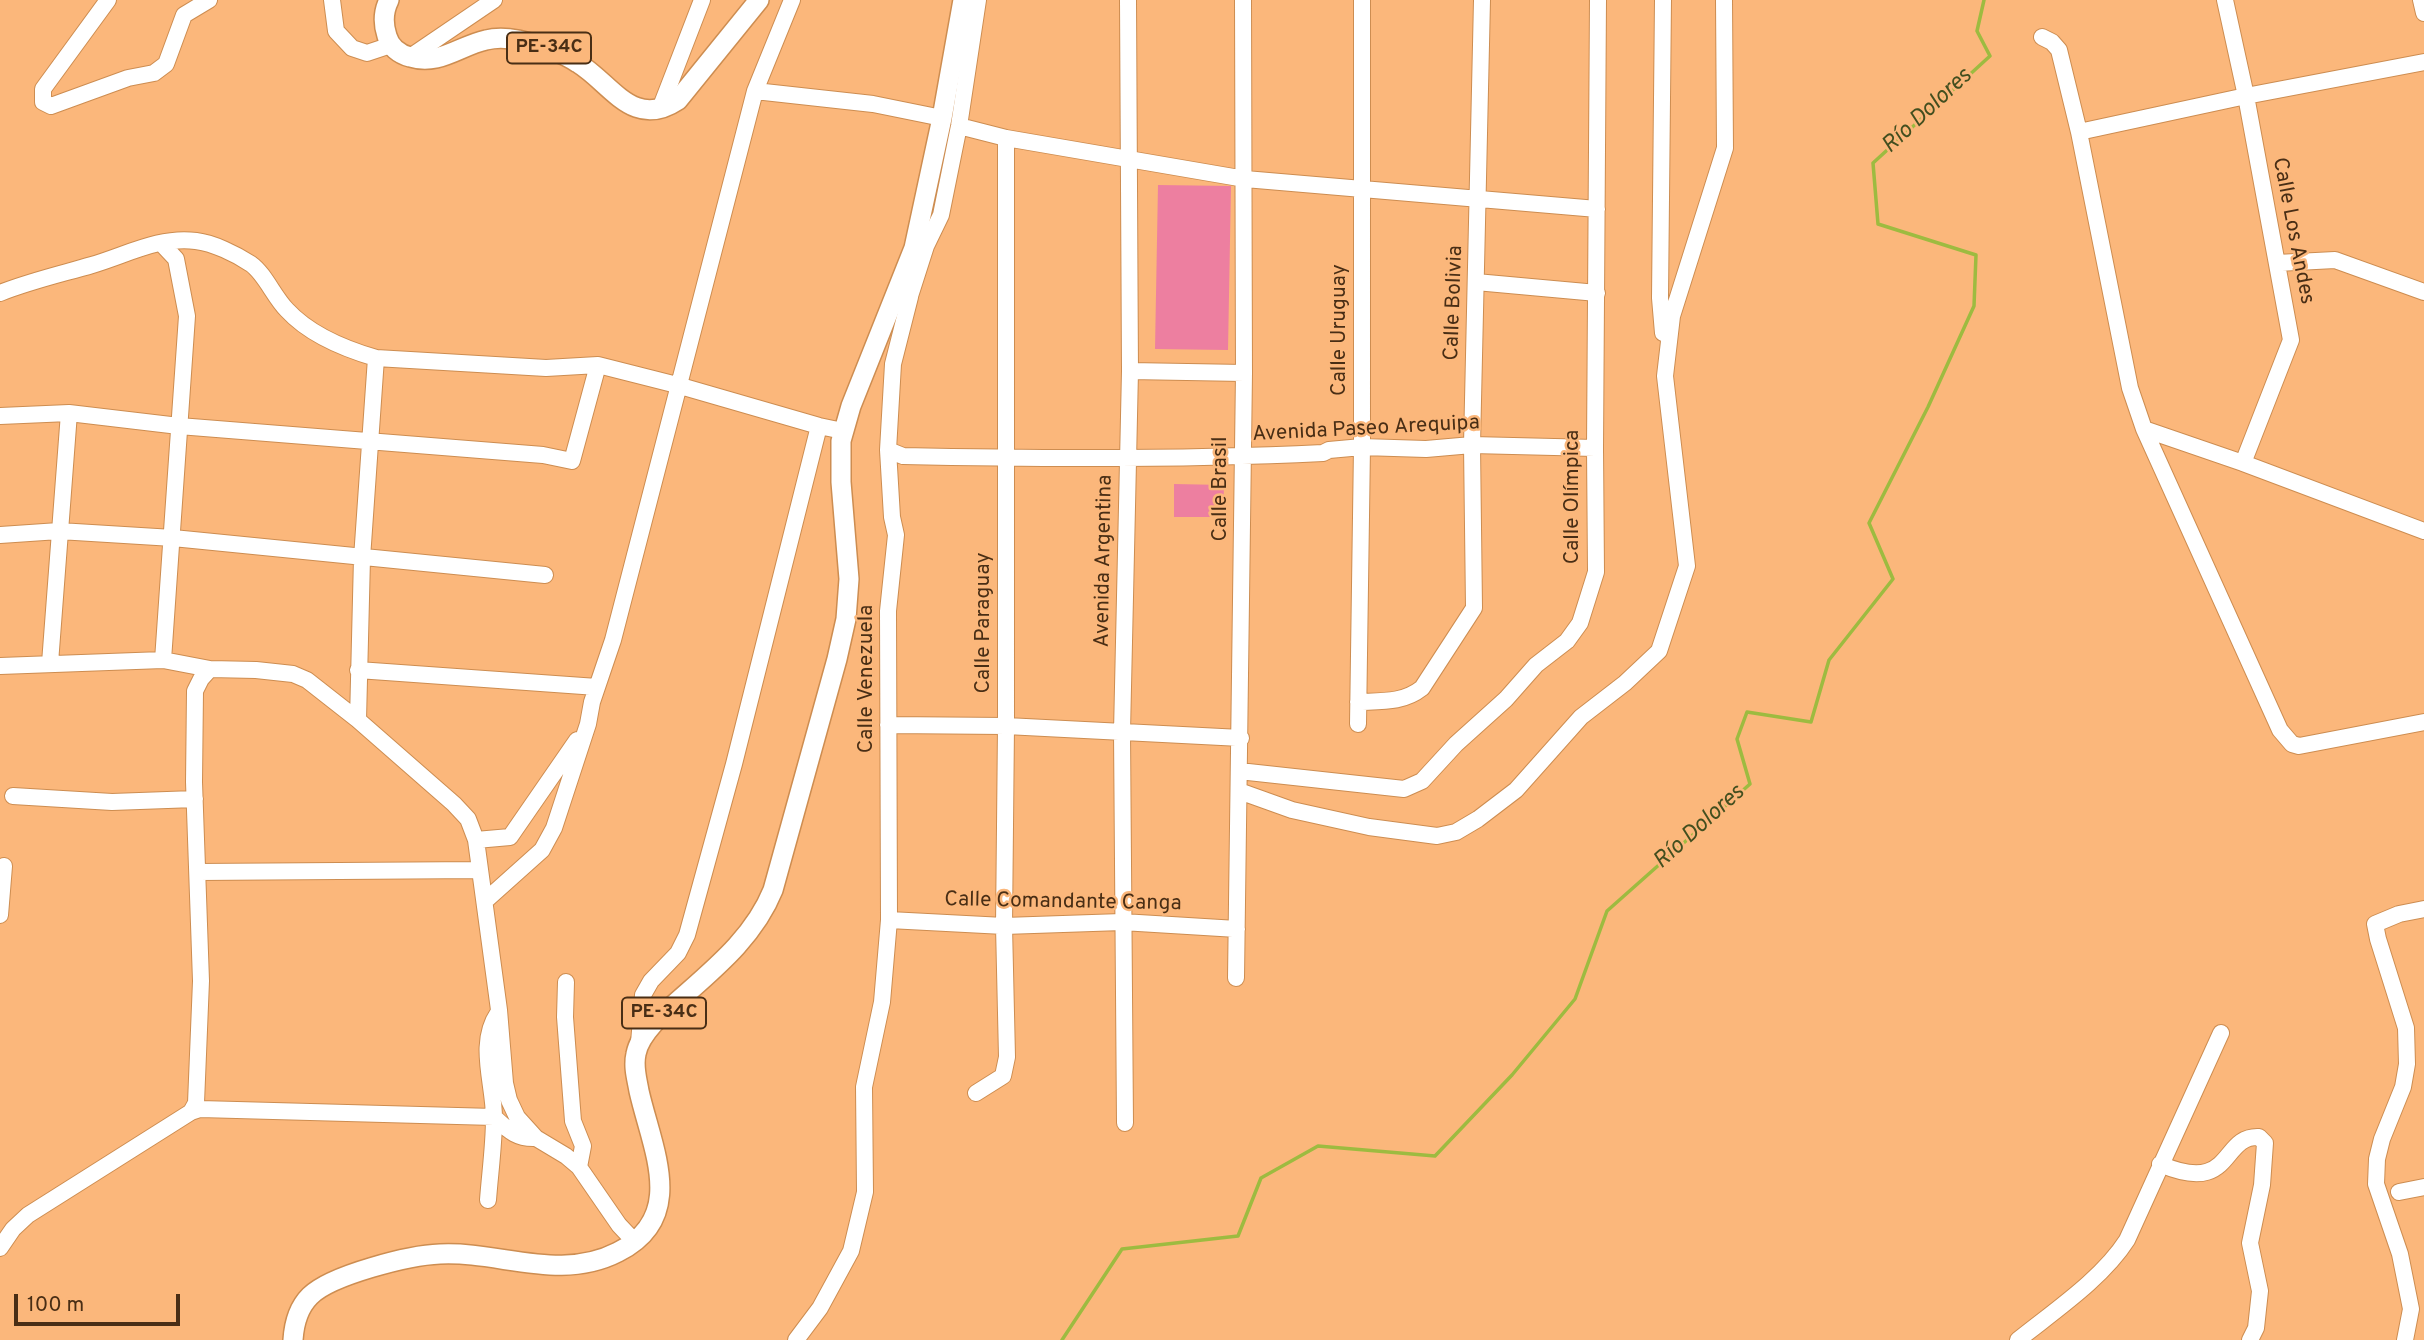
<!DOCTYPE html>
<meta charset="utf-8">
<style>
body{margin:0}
#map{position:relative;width:2424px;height:1340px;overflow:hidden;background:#fbb77b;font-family:Overpass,sans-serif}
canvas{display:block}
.scale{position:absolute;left:14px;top:1294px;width:166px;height:32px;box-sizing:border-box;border:4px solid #492e15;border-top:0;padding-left:9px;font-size:21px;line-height:24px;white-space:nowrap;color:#492e15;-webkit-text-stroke:5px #fbb77b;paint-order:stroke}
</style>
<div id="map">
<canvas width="2424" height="1340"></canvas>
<div class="scale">100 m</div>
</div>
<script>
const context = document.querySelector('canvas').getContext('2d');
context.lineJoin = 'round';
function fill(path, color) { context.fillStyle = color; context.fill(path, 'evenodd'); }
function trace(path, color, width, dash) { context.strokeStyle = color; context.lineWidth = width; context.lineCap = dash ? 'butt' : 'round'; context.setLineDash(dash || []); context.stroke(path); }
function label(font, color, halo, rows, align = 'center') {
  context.font = font + ' Overpass,sans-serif'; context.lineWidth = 5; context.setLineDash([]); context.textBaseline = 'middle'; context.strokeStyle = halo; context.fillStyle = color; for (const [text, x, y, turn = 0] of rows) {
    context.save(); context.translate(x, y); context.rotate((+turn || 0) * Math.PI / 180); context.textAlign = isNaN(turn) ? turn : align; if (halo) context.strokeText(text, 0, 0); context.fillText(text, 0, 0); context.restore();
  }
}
fill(new Path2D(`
 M1158,185l73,1 -3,164 -73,-1z
 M1174,484l50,1 -1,32h-49z`), '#ed7fa0');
trace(new Path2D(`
 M1062,1340l60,-91 116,-13 23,-58 57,-32 117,10 77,-81 63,-76 32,-88 143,-127 -13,-45 10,-27 64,10 18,-62 64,-81 -24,-56 59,-116 46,-101 2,-51 -98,-31 -5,-61 117,-107 -13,-25 7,-31`), '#9dbb40', 3.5);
const minor = new Path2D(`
 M108,0l-65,89v13l8,4 77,-28 26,-5 12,-9 18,-49 25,-15
 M332,0l4,31 16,17 15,5 24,-8
 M2225,0l21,96 45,244 -48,123
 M2421,0l3,13
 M2042,37l10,5 7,8 20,82 51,256 14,41 136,301 12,14 7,2 125,-24
 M410,57l84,-57
 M755,91l118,13 69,14
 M660,109l42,-109
 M959,126l47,12 239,41 352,30
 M2079,132l167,-36 178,-34
 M161,243l15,16 11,57 -24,344
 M2277,263l58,-3 89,32
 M1476,282l121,11
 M0,293c30,-12 61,-19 92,-28 34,-10 68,-29 104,-24 17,2 40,13 55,23 14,10 23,33 36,46 22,24 58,39 89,48l170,10 52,-3 79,20 142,41 24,5
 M910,296l16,-50 15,-31 18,-89 19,-126
 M1663,333l-3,-35 3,-298
 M1130,371l114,2
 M0,416l69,-3 110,13 364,29 29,6 26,-96
 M2144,429l99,34 181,68
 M888,450l15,6c140,3 280,4 420,-3l6,-3 33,-3 64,2 46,-4 123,3
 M0,535l59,-4 114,7 372,37
 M50,663l19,-250
 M0,666l163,-6 47,9
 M358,670l239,17
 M1358,702c24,-1 45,1 64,-14l52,-80 -2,-163 10,-445
 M358,720l4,-162 14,-200
 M1358,724l4,-277v-447
 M888,725l118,1 235,12
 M1239,771l165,18 18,-8 34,-37 50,-45 30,-34 31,-24 13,-18 16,-51 -1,-124 3,-448
 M1239,791l53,19 77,17 68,9 19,-4 22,-13 38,-29 65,-73 44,-34 34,-32 28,-85 -22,-190 7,-60 53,-168 -1,-148
 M13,796l99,6 83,-3
 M476,840l34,-3 67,-97
 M198,872l282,-2
 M485,901l57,-51 12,-22 34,-104 4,-22 21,-62 142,-549 37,-91
 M0,915l4,-49
 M889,920l115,6 118,-4 115,7
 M1236,978l8,-605 -1,-373
 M566,982l-1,35 8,104 10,25 -4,21
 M639,1043l4,-48 8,-14 27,-28 9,-18 47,-171 85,-338
 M976,1093l27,-17 4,-19 -3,-131 2,-200v-588
 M191,1112l9,-3 294,8c14,13 22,22 42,21
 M1125,1123l-3,-391 8,-361 -2,-371
 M2160,1164c74,32 60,-29 99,-27l6,6 -3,42 -12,58 10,48 -4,37 -6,12
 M2399,1192l25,-5
 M488,1200c2,-27 6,-55 6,-82 0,-35 -17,-74 4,-105
 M0,1248l13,-19 15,-14 163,-103 5,-9 5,-122 -7,-199 1,-91 6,-12 9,-10 46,1 37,4 14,6 51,40 96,84 14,15 8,21 23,170 6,73 4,17 8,17 19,21 30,18 13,11 40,58 16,17
 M796,1340l24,-32 31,-57 14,-59 -1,-105 18,-85 7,-82 -1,-309 8,-76 -4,-18 -4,-67 5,-86 17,-67 -5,-23
 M2018,1340c36,-29 84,-61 109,-100l94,-207
 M2405,1340l6,-31 -11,-55 -24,-70 1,-25 5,-20 21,-52 4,-23 -1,-36 -28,-89 -3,-15 24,-10 25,-5`);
const major = new Path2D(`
 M389,0c-6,12 -6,24 -2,36 3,11 12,18 23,21 29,9 49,-11 76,-17 11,-3 22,-2 32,0 22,5 42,11 60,23 34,21 55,67 100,37l81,-100
 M293,1340c1,-16 5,-32 17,-44 21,-21 100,-41 130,-42 60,-3 120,28 178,-2 70,-35 34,-103 21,-161 -2,-12 -6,-24 -3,-37 2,-12 10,-22 18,-31 43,-42 96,-76 119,-133l64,-231 9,-40 3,-40 -8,-97v-41l10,-35 63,-158 28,-130 21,-118`);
trace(minor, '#cd8d51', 18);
trace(major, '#cd8d51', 22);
trace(minor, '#fff', 16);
trace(major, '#fff', 19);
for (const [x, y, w] of [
 [549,48,84],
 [664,1013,84]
]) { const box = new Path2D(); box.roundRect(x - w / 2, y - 15.5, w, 31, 5); context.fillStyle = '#fbb77b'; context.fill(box); trace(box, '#492e15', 2); }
label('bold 19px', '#492e15', null, [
 ["PE-34C",549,48],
 ["PE-34C",664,1013]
]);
label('21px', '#492e15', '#fbb77b', [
 ["Calle Los Andes",2292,231,79],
 ["Calle Bolivia",1455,303,-88],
 ["Calle Uruguay",1341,330,-90],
 ["Avenida Paseo Arequipa",1366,430,-3],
 ["Calle Brasil",1222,489,-90],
 ["Calle Olímpica",1574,497,-90],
 ["Avenida Argentina",1105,561,-89],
 ["Calle Paraguay",985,623,-90],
 ["Calle Venezuela",868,679,-90],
 ["Calle Comandante Canga",1063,903,1]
]);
label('italic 23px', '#434f1f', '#fbb77b', [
 ["Río Dolores",1928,112,-43],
 ["Río Dolores",1700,828,-42]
]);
</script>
